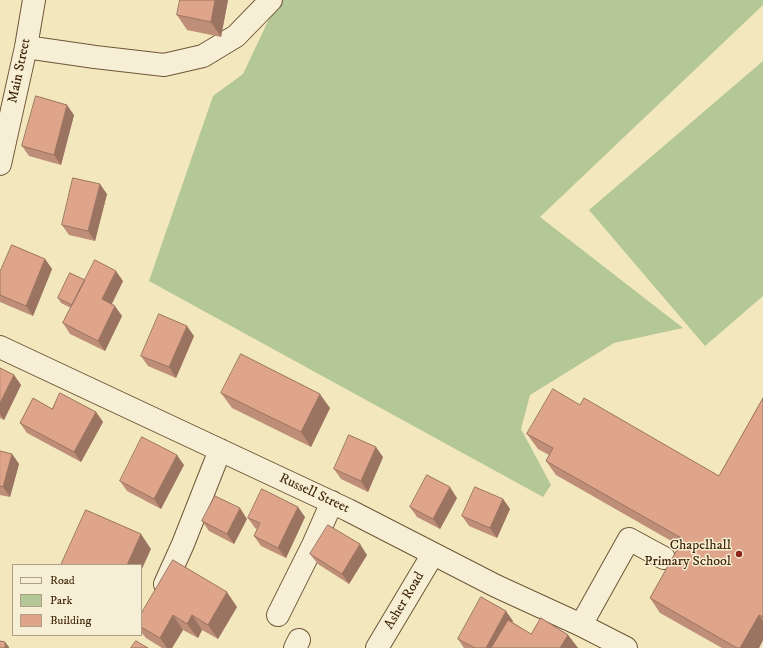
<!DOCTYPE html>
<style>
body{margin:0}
#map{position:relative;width:763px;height:648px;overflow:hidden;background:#f3e7be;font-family:"IM FELL DW Pica",serif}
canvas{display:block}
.legend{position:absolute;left:12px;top:564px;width:130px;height:72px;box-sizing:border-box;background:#f7efd5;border:1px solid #ae9f84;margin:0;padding:5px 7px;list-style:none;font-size:12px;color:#41260a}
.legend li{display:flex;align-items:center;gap:8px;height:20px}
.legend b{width:20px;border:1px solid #ae9f84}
</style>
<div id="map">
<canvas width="763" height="648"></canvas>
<ul class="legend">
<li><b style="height:5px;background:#f7efd5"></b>Road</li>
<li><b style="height:11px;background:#b4c796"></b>Park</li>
<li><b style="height:11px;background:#dea58b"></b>Building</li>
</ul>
</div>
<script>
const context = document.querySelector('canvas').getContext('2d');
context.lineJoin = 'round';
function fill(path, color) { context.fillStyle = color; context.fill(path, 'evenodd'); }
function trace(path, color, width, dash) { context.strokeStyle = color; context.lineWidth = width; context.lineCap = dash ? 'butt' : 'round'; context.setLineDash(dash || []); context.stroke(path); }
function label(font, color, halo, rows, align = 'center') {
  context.font = font + ' "IM FELL DW Pica",serif'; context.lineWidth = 3; context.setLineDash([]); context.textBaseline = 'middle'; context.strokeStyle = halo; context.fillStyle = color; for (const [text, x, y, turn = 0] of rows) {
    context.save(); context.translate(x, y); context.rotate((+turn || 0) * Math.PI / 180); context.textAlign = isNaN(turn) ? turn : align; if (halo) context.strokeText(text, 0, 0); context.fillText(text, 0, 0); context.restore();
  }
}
fill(new Path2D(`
 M278,0h485v5l-223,212 143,111 -69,15 -84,52 -9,34 30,56 -8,12 -394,-216 64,-185 30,-22z
 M763,61v235l-58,50 -116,-136z`), '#b4c796');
const minor = new Path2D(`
 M26,47l69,10 69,8 39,-9 33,-20 35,-36
 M0,164l26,-117 8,-47
 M0,347l348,163 148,76 85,39 45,23
 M165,584l18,-40 37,-94
 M278,615l35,-70 19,-43
 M581,625l48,-86 35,19
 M295,648l4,-8
 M377,648l56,-94`);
trace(minor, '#6e5637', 24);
trace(minor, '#f7efd5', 22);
fill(new Path2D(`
 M228,0l-7,37 -34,-7 -10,-15z
 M74,115l-13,50 -32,-9 -7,-10z
 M107,194l-12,47 -26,-6 -7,-10z
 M45,259l7,10 -19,47 -33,-14v-30z
 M85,280l38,1 -11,23 10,12 -17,35 -35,-17 -7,-11 8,-15 -10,-5 -3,-5z
 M194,336l-18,42 -28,-12 -7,-10z
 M0,368l14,7 7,10 -17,35 -4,-2z
 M221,393l109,15 -19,39 -79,-39z
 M763,398v242l-4,8h-37l-62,-35 -10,-15 30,-52 -124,-71 -10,-14 3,-6 -11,-6 -11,-15 53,-29 139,71z
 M52,409l44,3 7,10 -22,40 -54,-29 -7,-10z
 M0,451l12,3 7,10 -9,33 -10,-2z
 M383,457l-15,35 -27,-13 -7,-10z
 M184,465l-23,44 -34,-18 -7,-10z
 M457,498l-17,31 -23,-12 -7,-10z
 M503,499l7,10 -13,29 -28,-12 -7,-10z
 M305,517l-19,41 -25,-12 -7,-10 3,-7 -2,-1 -7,-10z
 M247,519l-13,25 -25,-13 -7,-10z
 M310,554l57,1 -18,29 -31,-20z
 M237,607l-19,32 -16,-9 -4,8 -15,-8 -11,18h-10l-16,-10 -5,-6v-18z
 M513,621l-1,1 19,12 37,1 10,13h-114l-6,-9z`), '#bf8e78');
fill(new Path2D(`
 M215,0h13l-7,37 -10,-15z
 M67,105l7,10 -13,50 -7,-10z
 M100,184l7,10 -12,47 -7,-10z
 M45,259l7,10 -19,47 -7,-10z
 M116,271l7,10 -14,28 -7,-10z
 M115,306l7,10 -17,35 -7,-10z
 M187,326l7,10 -18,42 -7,-11z
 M14,375l7,10 -17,35 -4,-6v-11z
 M320,394l10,14 -19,39 -10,-15z
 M96,412l7,10 -22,40 -7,-10z
 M376,447l7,10 -15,35 -7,-11z
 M12,454l7,10 -9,33 -7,-10z
 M177,455l7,10 -23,44 -7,-10z
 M450,487l7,11 -17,31 -7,-10z
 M503,499l7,10 -13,29 -7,-10z
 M298,507l7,10 -19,41 -8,-10z
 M240,508l7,11 -13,25 -7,-10z
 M141,534l10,15 -10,22v-6h-14z
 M360,544l7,11 -18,29 -7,-10z
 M227,592l10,15 -19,32 -10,-14z
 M506,611l7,10 -15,27h-12z
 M173,615l10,15 -11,18h-5l-7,-10z
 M192,615l10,15 -4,8 -11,-14z
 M759,615l4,6v19l-4,8h-19z
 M568,635l10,13h-18z
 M5,642l4,5v1h-4z`), '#9b7461');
const building = new Path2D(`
 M180,0h35l-4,22 -34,-7z
 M36,96l31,9 -13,50 -32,-9z
 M73,178l27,6 -12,47 -26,-6z
 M12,245l33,14 -19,47 -26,-11v-23z
 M95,260l21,11 -14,28 13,7 -17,35 -35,-18z
 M70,273l15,7 -13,25 -14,-7z
 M159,314l28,12 -18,41 -28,-11z
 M241,354l79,40 -19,38 -80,-39z
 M0,368l14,7 -14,28z
 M553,389l27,16 4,-7 135,78 44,-78v219l-4,-2 -19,33h-3l-87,-50 33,-59 -137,-78 7,-13 -26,-14z
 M60,393l36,19 -22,40 -54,-29 13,-25 19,11z
 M349,435l27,12 -15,34 -27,-12z
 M142,437l35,18 -23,44 -34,-18z
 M0,451l12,3 -9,33 -3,-1z
 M427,475l23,12 -17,32 -23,-12z
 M475,487l28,12 -13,29 -28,-12z
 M262,489l36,18 -20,41 -24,-12 6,-13 -12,-5z
 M215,496l25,12 -13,26 -25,-13z
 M86,510l55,24 -14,31h-66z
 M328,525l32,19 -18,30 -32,-20z
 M173,560l54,32 -19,33 -16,-10 -5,9 -14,-9 -13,23 -19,-11v-13z
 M481,597l25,14 -20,37h-11l-17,-9z
 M541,618l27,17 -8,13h-69l17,-28 23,14z
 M0,641l5,1v6h-5z
 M136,641l12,7h-17z`);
fill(building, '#dea58b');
trace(building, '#9b7461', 1);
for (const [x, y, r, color] of [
 [739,554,4,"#8f2418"]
]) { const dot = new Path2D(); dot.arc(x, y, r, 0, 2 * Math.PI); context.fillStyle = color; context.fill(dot); trace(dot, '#f7efd5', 1.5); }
label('14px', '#41260a', '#f7efd5', [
 ["Main Street",20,71,-78],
 ["Russell Street",314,494,25],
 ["Asher Road",405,601,-59]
]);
label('14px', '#41260a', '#f7efd5', [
 ["Chapelhall",731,546],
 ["Primary School",731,562]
], 'right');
</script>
